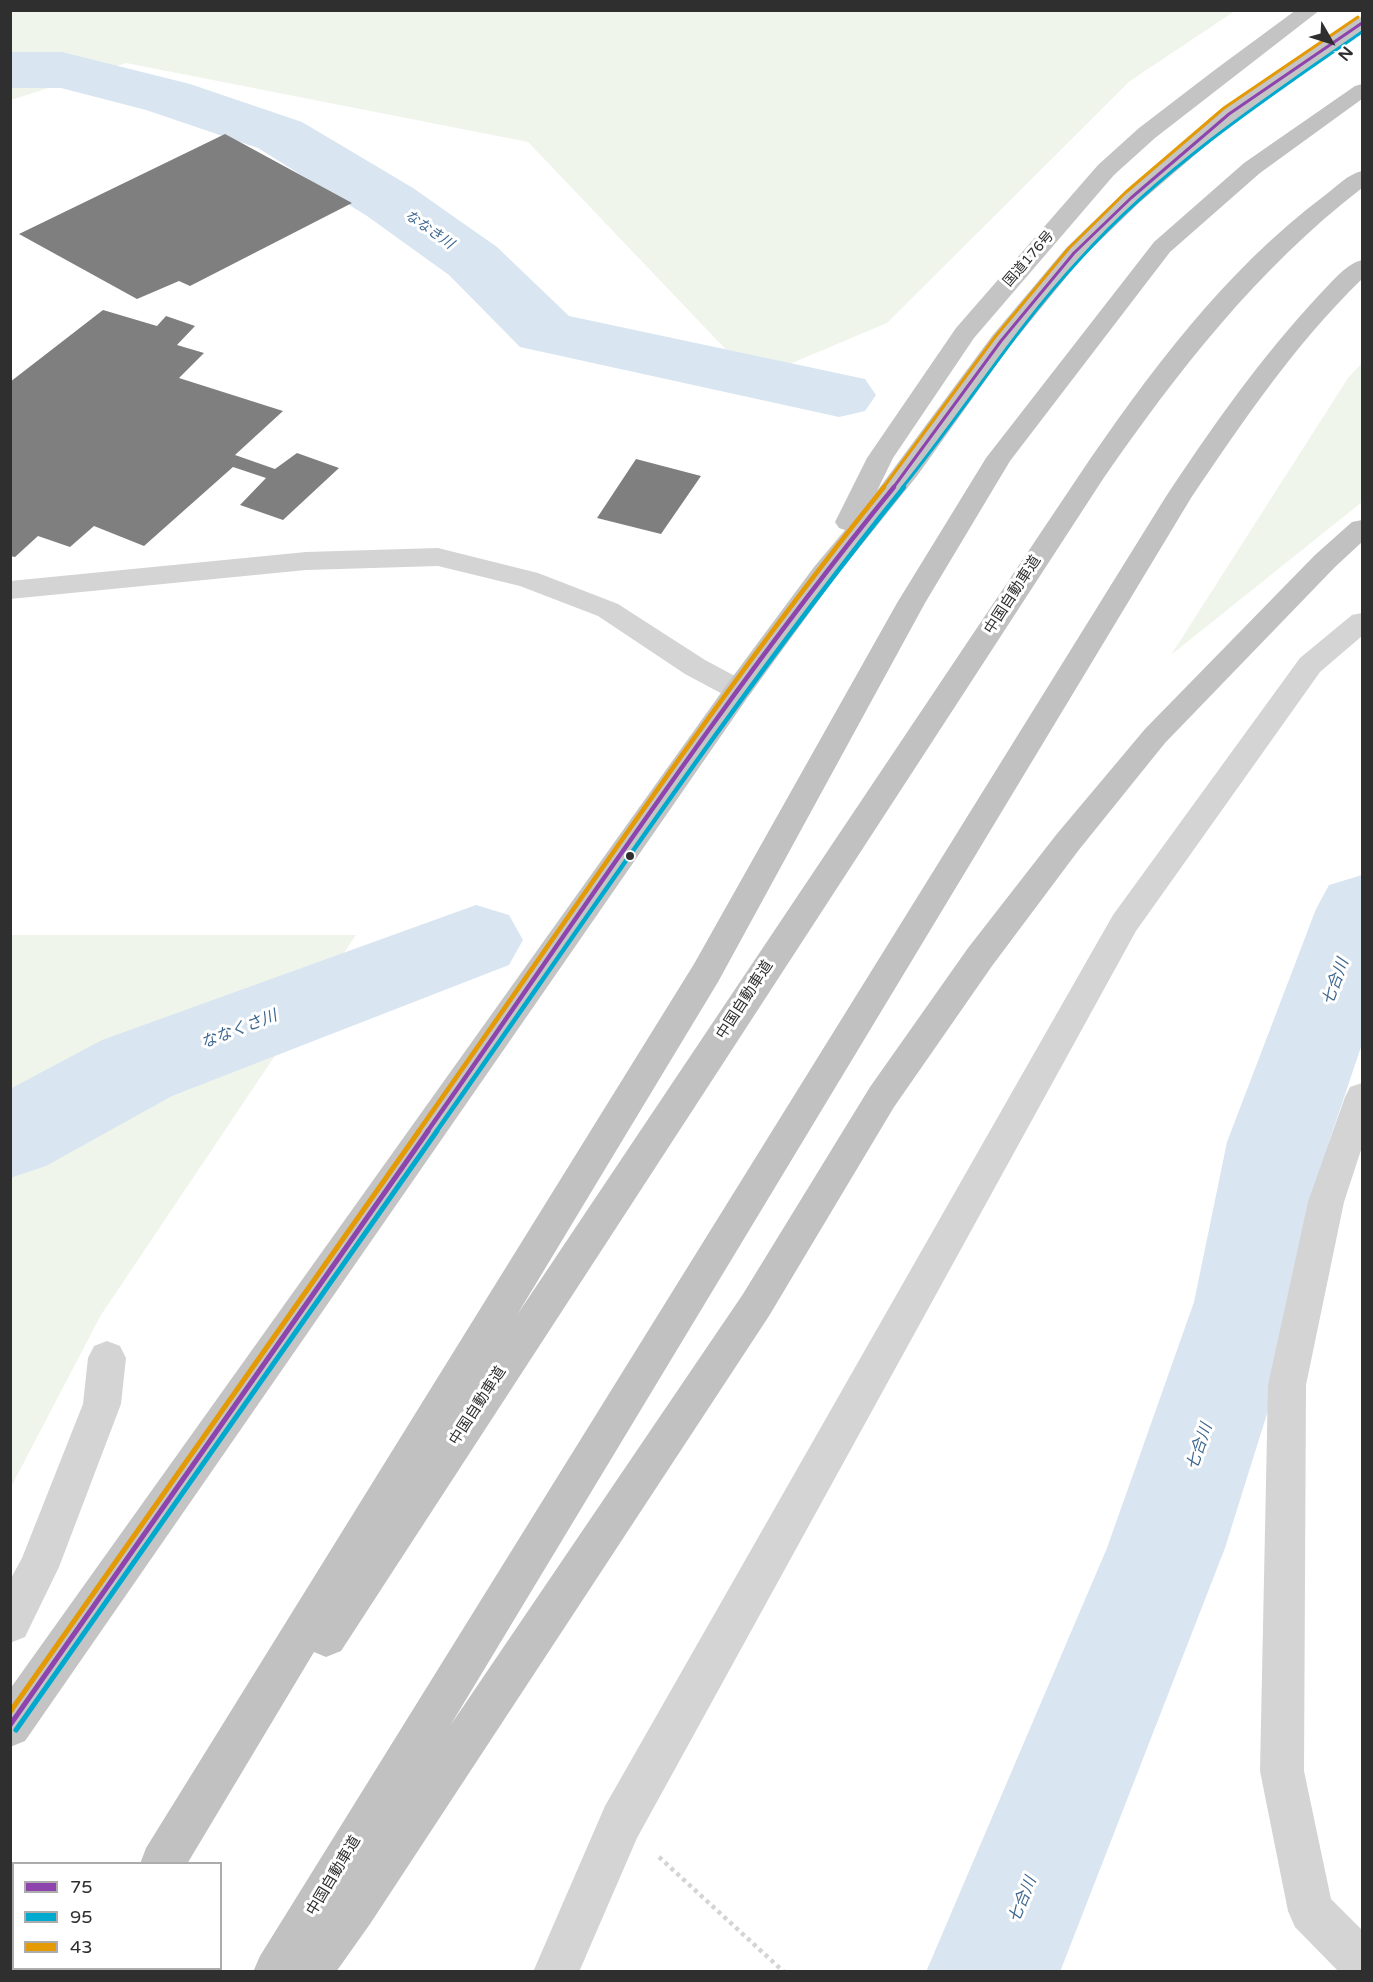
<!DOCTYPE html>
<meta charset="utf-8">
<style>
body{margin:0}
#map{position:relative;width:1373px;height:1982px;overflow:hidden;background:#fff;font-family:"Varela Round",sans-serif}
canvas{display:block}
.frame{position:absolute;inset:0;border:12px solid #2f2f2f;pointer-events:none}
.legend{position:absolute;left:12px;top:1862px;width:210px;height:108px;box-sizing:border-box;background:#fff;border:2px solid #acacac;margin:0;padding:8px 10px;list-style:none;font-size:18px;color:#2f2f2f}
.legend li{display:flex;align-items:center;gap:12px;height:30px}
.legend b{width:30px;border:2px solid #acacac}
.north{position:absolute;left:1301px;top:12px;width:60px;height:60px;-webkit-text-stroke:4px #fff;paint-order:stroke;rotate:129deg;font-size:16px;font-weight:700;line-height:24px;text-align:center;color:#2f2f2f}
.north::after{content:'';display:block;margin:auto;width:21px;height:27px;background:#2f2f2f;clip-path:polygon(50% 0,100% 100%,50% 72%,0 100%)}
</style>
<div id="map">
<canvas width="1373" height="1982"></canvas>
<div class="frame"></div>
<ul class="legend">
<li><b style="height:8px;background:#8e44ad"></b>75</li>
<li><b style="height:8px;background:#00a9ce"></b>95</li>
<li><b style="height:8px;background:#e39a05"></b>43</li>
</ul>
<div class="north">N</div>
</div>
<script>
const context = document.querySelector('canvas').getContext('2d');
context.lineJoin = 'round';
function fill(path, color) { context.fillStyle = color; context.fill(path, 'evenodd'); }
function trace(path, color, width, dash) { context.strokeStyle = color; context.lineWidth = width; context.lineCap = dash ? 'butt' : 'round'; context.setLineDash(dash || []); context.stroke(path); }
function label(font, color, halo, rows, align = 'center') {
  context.font = font + ' "Varela Round","Noto Sans JP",sans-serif'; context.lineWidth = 6; context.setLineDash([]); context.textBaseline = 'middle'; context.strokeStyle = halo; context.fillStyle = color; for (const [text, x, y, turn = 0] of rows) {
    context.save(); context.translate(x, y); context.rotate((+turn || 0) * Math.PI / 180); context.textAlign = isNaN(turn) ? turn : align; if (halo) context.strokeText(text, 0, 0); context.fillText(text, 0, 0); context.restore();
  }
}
fill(new Path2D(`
 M11,10h1224v1l-105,70 -243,242 -133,56 -226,-237 -402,-79 -115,37z
 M1362,363v139l-191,153 177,-277z
 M11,935h345l-255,380 -90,172z`), '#f0f5ec');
fill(new Path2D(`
 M10,52h52l128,32 112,38 111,66 84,59 72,69 296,63 11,16 -11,16 -26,6 -319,-70 -71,-72 -82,-59 -109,-68 -112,-38 -85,-22h-51z
 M1362,875v169l-33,98 -27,160 -77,246 -165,424h-134l181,-424 87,-246 33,-160 89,-233 13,-24z
 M476,905l33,10 14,25 -14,25 -337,131 -126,70 -36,12v-89l92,-49z`), '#d9e6f1');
fill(new Path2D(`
 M225,134l127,69 -162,83 -11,-5 -42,18 -118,-65z
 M103,310l54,16 9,-10 29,10 -18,19 27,8 -25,25 104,33 -48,44 40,14 22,-16 42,15 -56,52 -43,-15 26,-27 -33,-11 -89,79 -50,-20 -24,21 -32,-11 -23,21 -5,-1v-174z
 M636,459l65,17 -40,58 -64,-16z`), '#7f7f7f');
trace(new Path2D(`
 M659,1857l125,115`), '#d4d4d4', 4.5, [4, 4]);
fill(new Path2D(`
 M438,548l100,25 80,31 87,56 43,23 5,7 -5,7 -10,3 -10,-3 -43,-23 -87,-58 -78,-30 -82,-20 -132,4 -296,29v-18l296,-29z
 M1362,613v23l-42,36 -184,259 -499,907 -58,134h-46l72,-166 508,-891 187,-257 52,-43z
 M107,1341l13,5 6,12 -5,46 -62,163 -34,70 -15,6v-63l12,-22 61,-154 5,-46 6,-12z`), '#d4d4d4');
fill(new Path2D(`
 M1362,1083v64l-18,55 -38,183 -2,386 27,128 31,31v42h-23l-44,-45 -7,-16 -28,-140 8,-386 40,-183 37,-105 5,-10z`), '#d4d4d4');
fill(new Path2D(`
 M1296,10h24l-165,128 -41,37 -140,163 -81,120 -16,33 115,-155 74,-88 57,-55 98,-84 134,-90 7,-2v15l-125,87 -98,84 -57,55 -72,88 -93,130 -83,103 -86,118 -723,1044 -15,6v-58l718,-1006 86,-116 31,-37 -6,-2 -4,-6 32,-64 89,-130 142,-163 41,-37 77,-59z`), '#c4c4c4');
fill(new Path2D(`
 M1362,84v15l-102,74 -90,79 -160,209 -85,142 -207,379 -201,333 561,-838c69,-102 147,-207 246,-281 12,-9 24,-22 38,-25v17c-105,81 -184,183 -259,291l-762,1172 -15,6 -12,-5 -127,212h-47l6,-16 548,-884 203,-361 89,-145 168,-216 90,-79 111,-77z
 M1362,260v19c-67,65 -119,142 -171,219l-741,1228 293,-432 127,-207 98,-139 88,-113 89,-106 170,-174 37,-33 10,-2v22l-27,25 -170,176 -87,108 -86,115 -98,141 -125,209 -399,608 -34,48h-83l7,-16 905,-1458c47,-71 96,-141 155,-204 12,-12 26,-30 42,-34z
 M84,1968h46l-2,4h-46z`), '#c1c1c1');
trace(new Path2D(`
 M893,488l108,-147 73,-88 57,-55 98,-84 133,-91`), '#8e44ad', 3);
trace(new Path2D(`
 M427,1132c153,-217 299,-439 467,-645`), '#8e44ad', 4.5);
trace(new Path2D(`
 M10,1725l418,-594`), '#8e44ad', 5);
trace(new Path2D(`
 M902,488c61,-75 112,-158 178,-229 81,-90 183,-159 282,-227`), '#00a9ce', 3);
trace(new Path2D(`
 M436,1132c153,-217 301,-438 468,-645`), '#00a9ce', 4.5);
trace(new Path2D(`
 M16,1730l421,-599`), '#00a9ce', 5);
trace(new Path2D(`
 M883,488l112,-151 74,-89 57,-56 98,-84 134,-91`), '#e39a05', 3);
trace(new Path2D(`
 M418,1132c153,-217 300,-439 466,-645`), '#e39a05', 4.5);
trace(new Path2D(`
 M10,1712l409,-581`), '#e39a05', 5);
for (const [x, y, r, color] of [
 [630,856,5,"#2f2f2f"]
]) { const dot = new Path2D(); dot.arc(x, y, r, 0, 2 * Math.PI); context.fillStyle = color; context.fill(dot); trace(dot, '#fff', 2); }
label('italic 14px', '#3e6790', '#fff', [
 ["ななき川",429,230,35]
]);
label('14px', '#2f2f2f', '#fff', [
 ["国道176号",1029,259,-49]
]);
label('15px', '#2f2f2f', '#fff', [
 ["中国自動車道",1013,595,-57],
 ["中国自動車道",745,1000,-57],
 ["中国自動車道",478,1406,-57],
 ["中国自動車道",334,1876,-59]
]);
label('italic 16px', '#3e6790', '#fff', [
 ["七合川",1336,982,-70],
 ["ななくさ川",239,1030,-21],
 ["七合川",1200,1447,-71],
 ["七合川",1023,1900,-68]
]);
</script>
